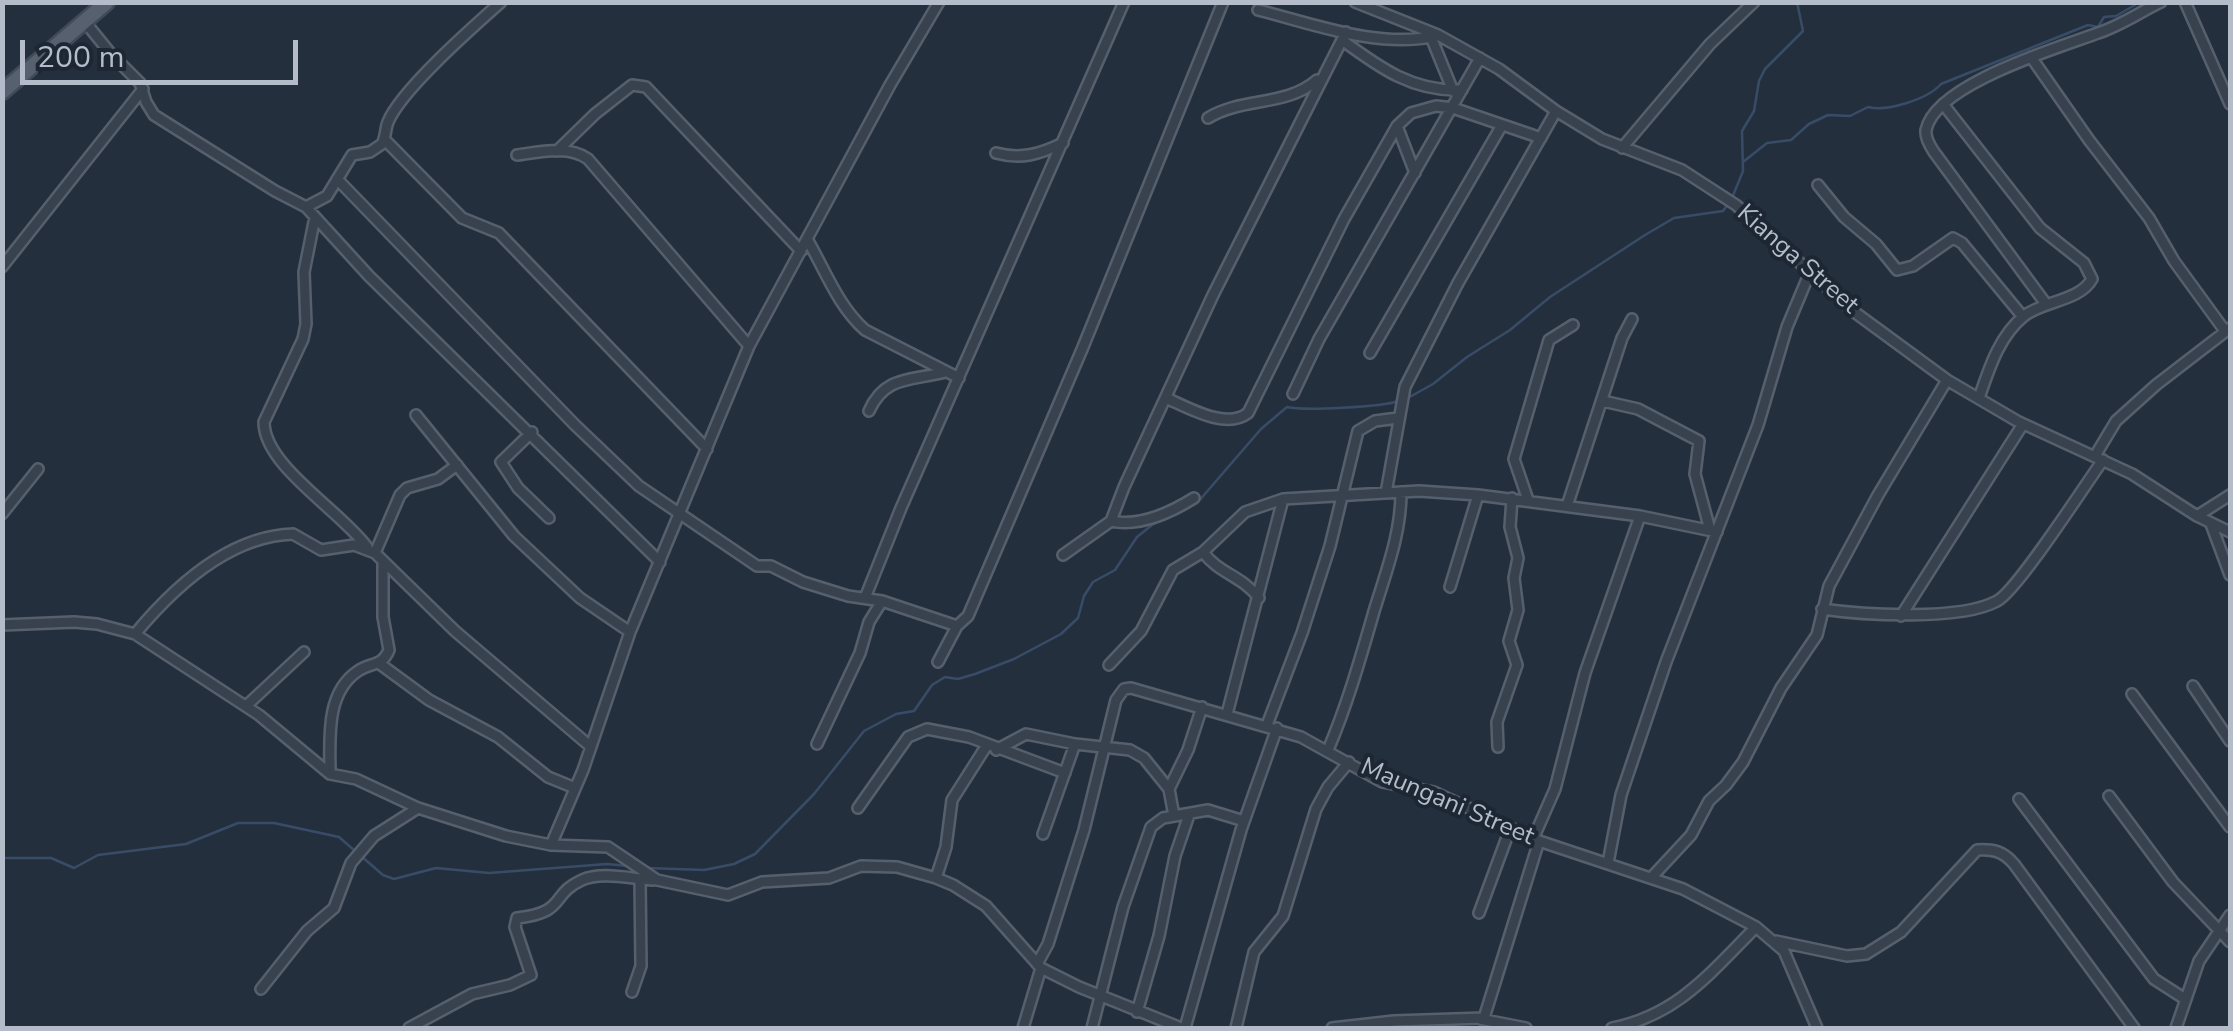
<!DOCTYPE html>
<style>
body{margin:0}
#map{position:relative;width:2233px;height:1031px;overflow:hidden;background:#242f3e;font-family:"Nunito Sans",sans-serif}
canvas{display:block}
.frame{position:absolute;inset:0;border:5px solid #b4bcc9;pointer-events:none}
.scale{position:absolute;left:20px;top:40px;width:278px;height:45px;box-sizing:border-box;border:5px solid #b4bcc9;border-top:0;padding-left:12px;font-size:30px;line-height:35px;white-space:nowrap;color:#b4bcc9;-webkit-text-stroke:8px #1d2633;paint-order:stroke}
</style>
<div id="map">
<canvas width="2233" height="1031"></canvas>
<div class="frame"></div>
<div class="scale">200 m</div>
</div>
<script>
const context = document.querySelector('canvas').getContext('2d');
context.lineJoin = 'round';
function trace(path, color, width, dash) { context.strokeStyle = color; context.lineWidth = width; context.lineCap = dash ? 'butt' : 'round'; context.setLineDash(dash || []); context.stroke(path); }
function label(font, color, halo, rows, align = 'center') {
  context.font = font + ' "Nunito Sans",sans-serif'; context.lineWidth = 8; context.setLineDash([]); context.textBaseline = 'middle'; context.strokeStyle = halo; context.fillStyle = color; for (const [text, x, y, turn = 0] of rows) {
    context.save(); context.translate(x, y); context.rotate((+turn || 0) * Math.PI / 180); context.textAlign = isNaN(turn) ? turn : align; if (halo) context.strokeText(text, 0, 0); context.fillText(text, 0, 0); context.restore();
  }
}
trace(new Path2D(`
 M1743,162l24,-19 24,-3 18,-16 19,-9 22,1 18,-9c19,5 60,-8 73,-23l147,-59 10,2 6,-10 12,-1 24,-14
 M1732,198l11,-27 -1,-40 12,-20 5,-30 6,-12 38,-38 -6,-29
 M1406,399l27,-15 34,-27 43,-27 40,-33 95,-62 29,-17 49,-7 5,-7
 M361,856l22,19 11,4 42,-11 53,5 118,-9 21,2
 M2,858h49l23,10 24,-13 88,-11 52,-21h36l65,14 16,14
 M646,868l58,2 30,-6 21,-10 59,-60 50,-63 32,-17 18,-3 18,-26 13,-8 13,2 17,-5 39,-15 47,-25 17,-16 6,-22 9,-14 22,-12 22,-33 15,-12 46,-23 63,-73 26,-22c17,4 94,0 112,-6`), '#394c67', 2.5);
const street = new Path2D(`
 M1355,2l83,33 61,34 57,42 46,28 80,31 54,35 117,106 94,69 70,41 115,53 65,42 33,16
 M2185,2l45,102
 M1258,10c56,14 120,39 178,26
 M85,22l26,32 29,29 6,19 8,13 121,76 31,16 63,69 291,286
 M1431,37l22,54
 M1342,40c38,28 71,52 120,50
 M2031,57l58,83 60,78 25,43 51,70
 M1943,104l97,124 44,35 8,16c-12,22 -49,22 -68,37 -25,20 -35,53 -45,82
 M1208,118c34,-21 78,-11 109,-38
 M1397,126l18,47
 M385,140l77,78 37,15 208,216
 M1622,148l88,-104 44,-42
 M557,151l38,-37 37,-29 14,2 155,164
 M996,153c25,7 44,1 67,-10
 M517,155c23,-3 51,-10 71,4l161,187
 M337,179l238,246 64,61 118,80h14l32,16 45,14 34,5 75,25 11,-10 115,-269 140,-345
 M1818,185l26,32 32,27 21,26 16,-4 40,-28 9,5 61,74
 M306,207l21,-11 25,-41 18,-3 12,-8c4,-7 3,-15 6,-22 13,-32 85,-95 113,-120
 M315,217l-11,55 2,52 -3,15 -39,83c0,44 77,89 103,125
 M807,239c18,31 31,67 58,91l94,48
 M2,267l141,-178
 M2046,304l-112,-152c-4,-6 -9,-14 -8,-22 9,-46 132,-82 172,-97 22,-7 42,-21 63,-31
 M1370,353l132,-228
 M1293,394l26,-55 161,-281
 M1166,398c23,10 60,32 82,15l96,-194 53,-93 14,-13 25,-7 17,2 88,30
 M1603,401l35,8 61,32 -4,33 15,56
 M869,411c16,-36 43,-30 76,-39
 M416,415l98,121 66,62 50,34
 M532,432l-31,30 17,26 31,30
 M2095,456l21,-35 40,-36 74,-57
 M1386,493l19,-106 53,-104 98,-172
 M1528,500l-14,-41 35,-119 24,-15
 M1567,506l55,-168 10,-19
 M2,514l36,-45
 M2197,516l33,-21
 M1111,521l13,-34 89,-192 133,-263
 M2211,524l19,51
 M1203,552c16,22 38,23 56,46
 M375,553l25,-58 7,-7 31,-9 19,-14
 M1063,555l48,-34c28,6 59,-8 83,-23
 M1450,587l28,-92
 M865,598l36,-90 223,-506
 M1822,609c41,6 139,12 175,-8 20,-10 88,-116 106,-141
 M1901,616l122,-192
 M2,625l72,-3 23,2 38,10 124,81 71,59 26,5 62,29 88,28 45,9 57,2 49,33 71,15 34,-13 67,-4 32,-12 36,1 39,11 17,7 33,21 55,62 38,19 102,41
 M135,634c39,-47 94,-98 158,-100l28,16 33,-5 21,8 80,78 136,116
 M938,662l19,-36
 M380,664l49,36 69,37 50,40 27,11
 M1109,665l32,-34 32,-61 30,-18 42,-40 38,-13 136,-8 59,4 162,21 77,16
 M2193,686l37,55
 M2132,694l98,133
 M246,706l58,-54
 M1227,714l56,-215
 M1267,725l35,-92 28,-87 28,-115 17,-10 23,-3
 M817,744l43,-91 9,-31 13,-21
 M1498,747l-1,-25 20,-57 -8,-24 9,-31 -4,-32 4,-20 -8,-31 2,-29
 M996,750l30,-16 49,10 55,6 14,8 25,31
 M1328,750c20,-47 33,-94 47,-142 12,-39 26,-75 26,-116
 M330,774c0,-35 -5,-81 28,-103 13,-9 24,-4 31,-21l-6,-33v-54
 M2109,796l64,86 57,60
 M2019,799l135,180 31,20
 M858,808l50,-71 19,-8 42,8 96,36
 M1174,816l-5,-27 19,-39 14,-43
 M1043,834l32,-90
 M1533,839l22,-50 30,-116 55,-157
 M551,845l32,-75 47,-138 119,-286 141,-261 49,-83
 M1608,863l13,-68 45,-133 92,-237 29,-98 23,-55
 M936,878l10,-31 6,-47 35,-55
 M1651,878l40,-43 18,-34 17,-16 17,-23 38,-74 36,-53 12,-49 49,-91 69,-115
 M1479,913l31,-84
 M1776,941l71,15 19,-2 35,-22 76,-82c16,-1 26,1 37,14l120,164
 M1037,964l11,-20 36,-114 32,-130 8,-11 7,-1 170,49 81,45 52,10 105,49 144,48 73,38 28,24 33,77
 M261,989l46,-58 27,-23 17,-45 23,-27 44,-28
 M632,992l9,-26 -1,-87
 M1137,1012l22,-76 16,-80 14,-41
 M1480,1019l46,9
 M409,1028l63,-34 38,-9 21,-10 -16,-48 2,-9c51,-6 32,-23 65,-38 19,-9 50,-1 71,0
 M1023,1028l18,-60
 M1092,1028l31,-121 28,-80 12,-9 45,-8 36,11
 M1185,1028l56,-198 36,-102
 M1236,1028l18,-76 29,-36 33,-107 12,-22 21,-25
 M1332,1028l62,-7 90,-3 55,-177
 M1612,1028c66,-13 99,-56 144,-101
 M2176,1028l23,-67 31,-46`);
const primary = new Path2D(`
 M2,92l105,-90`);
trace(street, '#565f6c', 14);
trace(primary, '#414a57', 19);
trace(street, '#38414e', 9);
trace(primary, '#56606e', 14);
label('25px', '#b4bcc9', '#1d2633', [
 ["Kianga Street",1797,260,41],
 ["Maungani Street",1447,803,23]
]);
</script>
